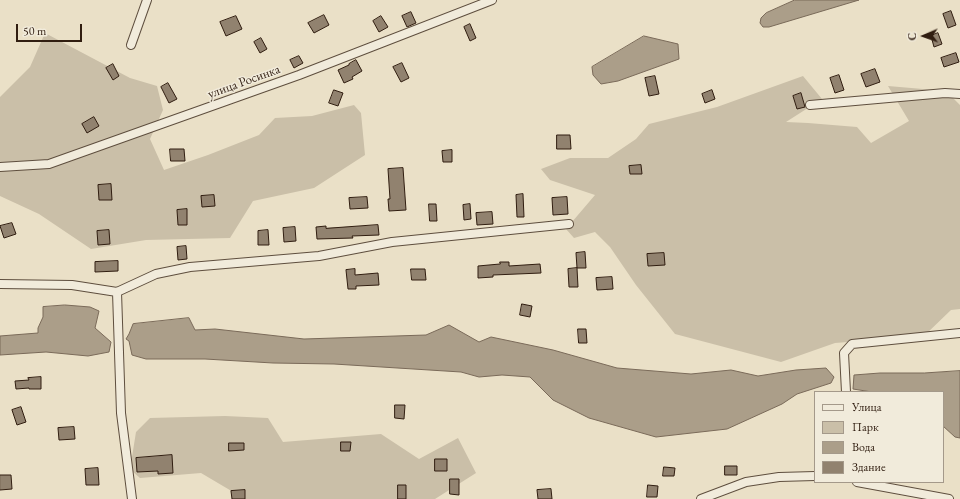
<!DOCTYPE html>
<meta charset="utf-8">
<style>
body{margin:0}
#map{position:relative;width:960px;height:499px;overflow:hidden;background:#eae0c7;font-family:"EB Garamond",serif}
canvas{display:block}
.legend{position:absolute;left:814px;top:391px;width:130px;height:92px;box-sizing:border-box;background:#f1ebdb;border:1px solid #a4998a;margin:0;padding:5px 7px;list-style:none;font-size:12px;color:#301d10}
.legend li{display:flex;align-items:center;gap:8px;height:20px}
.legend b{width:20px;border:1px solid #a4998a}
.north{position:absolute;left:904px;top:16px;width:40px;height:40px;-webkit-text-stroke:3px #f1ebdb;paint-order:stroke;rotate:268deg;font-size:11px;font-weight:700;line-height:16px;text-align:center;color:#301d10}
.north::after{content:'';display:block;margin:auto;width:14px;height:18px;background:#301d10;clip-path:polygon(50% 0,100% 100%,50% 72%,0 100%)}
.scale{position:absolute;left:16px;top:24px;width:66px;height:18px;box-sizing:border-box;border:2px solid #301d10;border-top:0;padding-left:5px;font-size:12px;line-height:14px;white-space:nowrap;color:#301d10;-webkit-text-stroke:3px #f1ebdb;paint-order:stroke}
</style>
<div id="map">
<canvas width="960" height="499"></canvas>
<ul class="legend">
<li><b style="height:5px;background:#f1ebdb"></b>Улица</li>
<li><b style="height:11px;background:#cabfa8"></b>Парк</li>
<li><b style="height:11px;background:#ab9e89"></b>Вода</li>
<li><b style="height:11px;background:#91826f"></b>Здание</li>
</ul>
<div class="north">С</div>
<div class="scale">50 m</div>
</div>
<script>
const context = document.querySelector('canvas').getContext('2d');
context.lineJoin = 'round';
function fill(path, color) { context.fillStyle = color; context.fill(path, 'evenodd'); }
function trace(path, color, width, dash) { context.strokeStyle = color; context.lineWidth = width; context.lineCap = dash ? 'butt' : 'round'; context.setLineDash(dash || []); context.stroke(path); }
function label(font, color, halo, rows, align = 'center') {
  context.font = font + ' "EB Garamond",serif'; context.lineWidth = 3; context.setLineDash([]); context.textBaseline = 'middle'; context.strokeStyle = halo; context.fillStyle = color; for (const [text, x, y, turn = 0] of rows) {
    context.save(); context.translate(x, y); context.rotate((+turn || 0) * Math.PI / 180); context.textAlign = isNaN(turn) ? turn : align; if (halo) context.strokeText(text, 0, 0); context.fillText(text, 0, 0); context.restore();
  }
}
fill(new Path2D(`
 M45,33l85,45 27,8 6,24 -13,29 14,31 44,-15 51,-20 16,-17 37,-2 42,-11 7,8 4,42 -51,33 -61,13 -23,37 -84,2 -55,9 -52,-35 -39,-18v-99l30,-30z
 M803,76l19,23 -36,23 22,1 49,4 14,16 38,-22 -21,-35 58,5 14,14v204l-9,1 -27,26 -89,7 -54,19 -106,-28 -39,-49 -26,-38 -15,-15 -21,6 -8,-9 29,-34 -45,-15 -9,-11 29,-11h38l28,-19 13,-15 68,-17z
 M225,416l43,2 15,24 98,-8 38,25 39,-21 18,35 -41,26h-190l-44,-26 -61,5 -8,-7v-14l4,-25 14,-14z`), '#cabfa8');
const water = new Path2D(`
 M795,0h64l-90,27h-6l-3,-4 1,-5 5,-5z
 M644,36l34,8 1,15 -61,22 -17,3 -8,-9 -1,-8z
 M65,305l25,2 9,4 -4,17 16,14 -2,10 -21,4 -42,-4 -46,3v-19l38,-3v-5l5,-11v-10z
 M189,318l6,12 20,-1 89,10 122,-4 23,-10 30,17 12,-5 62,13 64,18 74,6 40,-4 27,6 38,-6 30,-2 8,9 -3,6 -34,11 -15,10 -55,25 -71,8 -67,-19 -36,-18 -23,-23 -28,-2 -23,2 -18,-5 -127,-8 -61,-1 -68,-4h-59l-14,-4 -3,-14 -3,-2 3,-5 4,-10z
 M960,371v67l-5,-1 -12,-11v-34h-71l-19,-3 1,-14 26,-2h44z`);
fill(water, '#ab9e89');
trace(water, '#7a6a59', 1);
const building = new Path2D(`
 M951,11l5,14 -8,3 -5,-14z
 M411,12l5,11 -9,4 -5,-11z
 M324,15l5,10 -15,8 -6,-10z
 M236,16l6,13 -16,7 -6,-14z
 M381,16l7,11 -9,5 -6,-11z
 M470,24l6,14 -6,3 -6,-14z
 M938,33l4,11 -8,3 -3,-11z
 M261,38l6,11 -7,4 -6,-11z
 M956,53l3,9 -15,5 -3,-9z
 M299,56l4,7 -9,5 -4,-8z
 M356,60l6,11 -10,6 1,2 -9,4 -6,-13 11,-5v-1z
 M402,63l7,15 -8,4 -8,-15z
 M113,64l6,12 -6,4 -7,-12z
 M875,69l5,13 -14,5 -5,-13z
 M839,75l5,15 -9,3 -5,-15z
 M655,76l4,18 -10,2 -4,-18z
 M168,83l9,16 -8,4 -8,-16z
 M334,90l9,3 -5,13 -9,-3z
 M712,90l3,9 -10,4 -3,-9z
 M801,93l4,14 -8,2 -4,-13z
 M94,117l5,9 -12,7 -5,-9z
 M557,135h13l1,14h-14z
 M170,149h14l1,12h-14z
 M452,150v12h-9l-1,-11z
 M641,165l1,9h-12l-1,-8z
 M403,168l3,42 -17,1 -1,-12h2l-2,-30z
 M111,184l1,16h-13l-1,-15z
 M523,194l1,23h-7l-1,-22z
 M214,195l1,11 -13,1 -1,-11z
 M367,197l1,11 -18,1 -1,-11z
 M567,197l1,17 -15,1 -1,-17z
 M429,204h7l1,17h-7z
 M470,204l1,15 -7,1 -1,-15z
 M187,209v16h-9l-1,-15z
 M492,212l1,12 -16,1 -1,-12z
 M12,223l4,11 -12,4 -4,-12z
 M378,225l1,10 -27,1 1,2 -36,1 -1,-12 10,-1v2z
 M295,227l1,14 -12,1 -1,-14z
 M109,230l1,14 -12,1 -1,-14z
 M268,230l1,15h-11v-14z
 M186,246l1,13 -9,1 -1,-13z
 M585,252l1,16h-9l-1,-15z
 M664,253l1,12 -17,1 -1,-12z
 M118,261v10l-23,1v-10z
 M500,262h9v4l31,-2 1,9 -48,2v2l-15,1v-12l22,-2z
 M577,268l1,19h-9l-1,-18z
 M355,269v6l23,-2 1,12 -23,1v3h-8l-2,-19z
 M411,269h14l1,11h-14z
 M612,277l1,12 -16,1 -1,-12z
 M522,304l10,2 -2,11 -10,-2z
 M578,329h8l1,14h-8z
 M41,377v12h-12v-1l-13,1 -1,-8 14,-1 -1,-2z
 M395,405h10l-1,14 -9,-1z
 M21,407l5,15 -9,3 -5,-15z
 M74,427l1,12 -16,1 -1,-12z
 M341,442h10l-1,9h-9z
 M229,443h15v7l-15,1z
 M172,455l1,18 -15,1v-3l-21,1 -1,-14z
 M435,459h12v12h-12z
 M725,466h12v9h-12z
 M664,467l11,1 -1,8h-11z
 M98,468l1,17h-13l-1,-16z
 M0,475h11l1,14 -12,1z
 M450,479h9v16l-9,-1z
 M398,485h8v14h-8z
 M648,485l10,1 -1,11h-10z
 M551,489l1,10h-14l-1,-9z
 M245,490v9h-13l-1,-8z`);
fill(building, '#91826f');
trace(building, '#301d10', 1);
const minor = new Path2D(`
 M131,45l16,-45
 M810,105l135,-12 15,1
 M0,167l49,-3 250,-89 193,-75
 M0,284l72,1 45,7 39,-18 34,-7 129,-11 73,-14 177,-18
 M117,292l4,121 11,86
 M846,392l-2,-39 8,-9 108,-11
 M857,482l92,17
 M701,499l45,-17 33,-5 36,-1`);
trace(minor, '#5e4e3e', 10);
trace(minor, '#f1ebdb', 8);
label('13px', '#301d10', '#f1ebdb', [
 ["улица Росинка",244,82,-20]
]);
</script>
